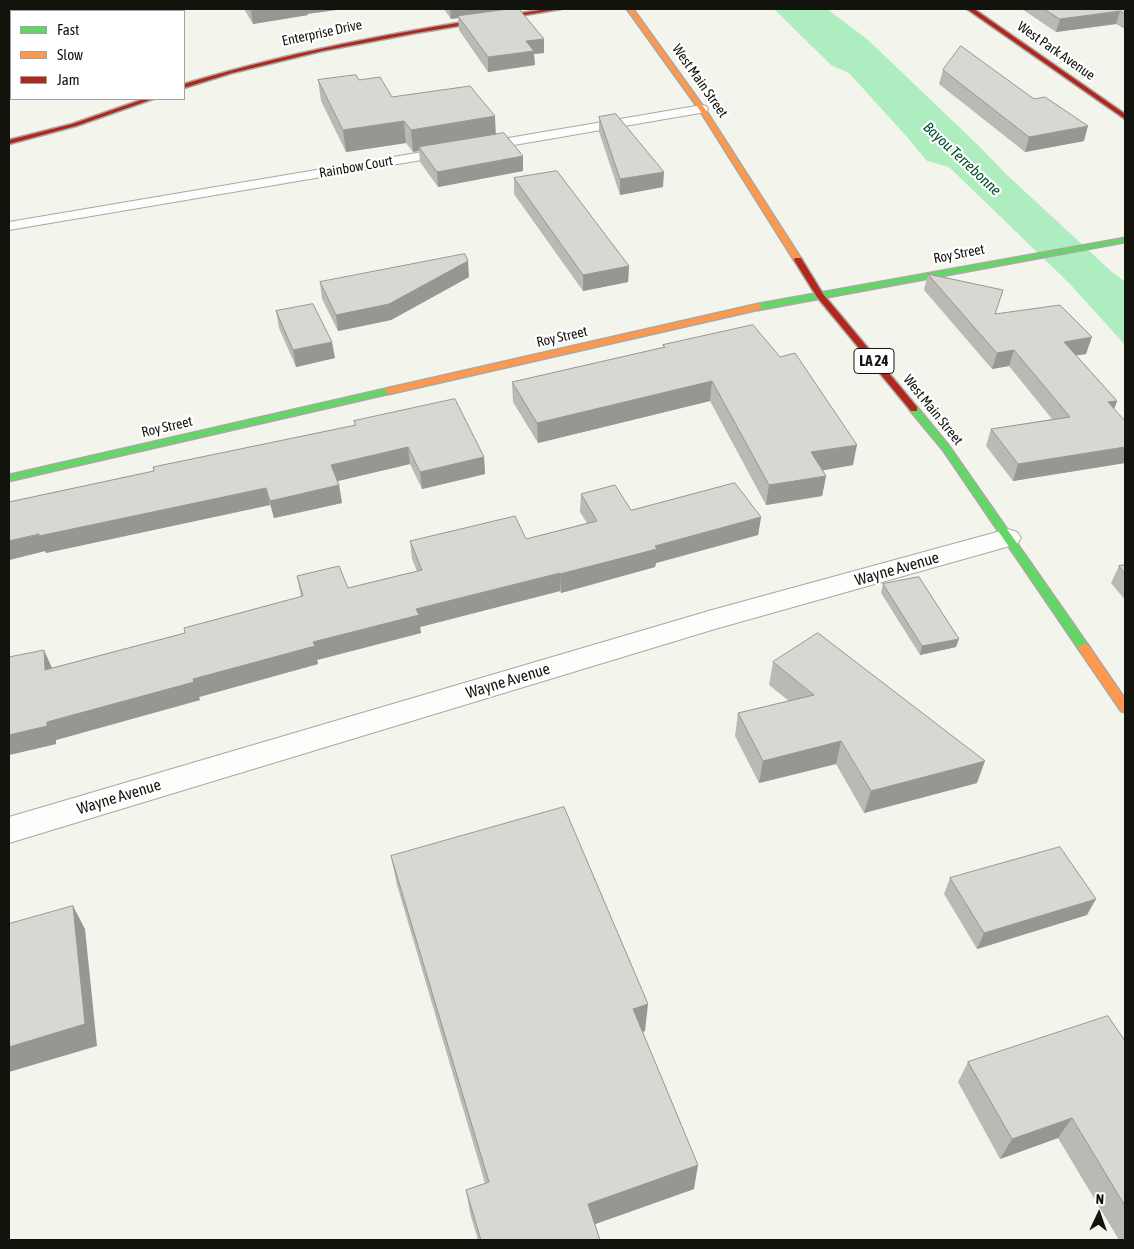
<!DOCTYPE html>
<style>
body{margin:0}
#map{position:relative;width:1134px;height:1249px;overflow:hidden;background:#f3f4ec;font-family:"Asap Condensed",sans-serif}
canvas{display:block}
.frame{position:absolute;inset:0;border:10px solid #13130e;pointer-events:none}
.legend{position:absolute;left:10px;top:10px;width:175px;height:90px;box-sizing:border-box;background:#fff;border:1px solid #a1a19f;margin:0;padding:6px 9px;list-style:none;font-size:15px;color:#13130e}
.legend li{display:flex;align-items:center;gap:10px;height:25px}
.legend b{width:25px;border:1px solid #a1a19f}
.north{position:absolute;left:1074px;top:1189px;width:50px;height:50px;-webkit-text-stroke:4px #fff;paint-order:stroke;rotate:3deg;font-size:14px;font-weight:700;line-height:20px;text-align:center;color:#13130e}
.north::after{content:'';display:block;margin:auto;width:18px;height:22px;background:#13130e;clip-path:polygon(50% 0,100% 100%,50% 72%,0 100%)}
</style>
<div id="map">
<canvas width="1134" height="1249"></canvas>
<div class="frame"></div>
<ul class="legend">
<li><b style="height:6px;background:#63d668"></b>Fast</li>
<li><b style="height:6px;background:#ff974d"></b>Slow</li>
<li><b style="height:6px;background:#b3261e"></b>Jam</li>
</ul>
<div class="north">N</div>
</div>
<script>
const context = document.querySelector('canvas').getContext('2d');
context.lineJoin = 'round';
function fill(path, color) { context.fillStyle = color; context.fill(path, 'evenodd'); }
function trace(path, color, width, dash) { context.strokeStyle = color; context.lineWidth = width; context.lineCap = dash ? 'butt' : 'round'; context.setLineDash(dash || []); context.stroke(path); }
function label(font, color, halo, rows, align = 'center') {
  context.font = font + ' "Asap Condensed",sans-serif'; context.lineWidth = 4.5; context.setLineDash([]); context.textBaseline = 'middle'; context.strokeStyle = halo; context.fillStyle = color; for (const [text, x, y, turn = 0] of rows) {
    context.save(); context.translate(x, y); context.rotate((+turn || 0) * Math.PI / 180); context.textAlign = isNaN(turn) ? turn : align; if (halo) context.strokeText(text, 0, 0); context.fillText(text, 0, 0); context.restore();
  }
}
fill(new Path2D(`
 M774,9h53l40,30 113,108 28,29 104,96 13,10v63l-55,-61 -121,-117 -22,-6 -20,-24 -58,-64 -18,-8z`), '#adedc0');
const lane = new Path2D(`
 M702,105l4,1 2,3 -2,3 -221,38 -6,-4 6,-4z
 M446,148l5,1 1,3 -1,3 -442,75v-8z`);
const street = new Path2D(`
 M1008,529l9,3 4,6 -4,6 -302,85 -706,214v-26l703,-207z`);
const fast = new Path2D(`
 M1125,238v4l-367,68 -4,-3 4,-3z
 M389,388l5,3 -2,2 -383,88v-6z
 M914,406l3,1 32,39 139,199 2,3 -2,3h-8l-137,-201 -34,-41z`);
const slow = new Path2D(`
 M627,9h6l72,100 97,151 -1,2 -7,-2 -95,-151z
 M758,304l3,1v4l-372,85 -5,-3 5,-3z
 M1084,644l4,1 37,54v13l-4,-1 -41,-60 -2,-3z`);
const jam = new Path2D(`
 M548,9h13l-145,24 -94,18 -90,22 -48,15v-4c119,-36 241,-57 364,-75z
 M967,9h7l151,105v5z
 M144,99h9l-77,27 -67,18v-4l63,-16z
 M795,258h6l22,36 94,113v4h-6l-94,-114 -23,-37z`);
trace(lane, '#a9a9a3', 2);
trace(street, '#a9a9a3', 2);
trace(fast, '#a9a9a3', 3);
trace(slow, '#a9a9a3', 3);
trace(jam, '#a9a9a3', 3);
fill(lane, '#fdfdfc');
fill(street, '#fdfdfc');
fill(fast, '#63d668');
fill(slow, '#ff974d');
fill(jam, '#b3261e');
fill(new Path2D(`
 M244,9h99l-36,5 1,1 -55,9z
 M444,9h75l25,44 -10,1 1,11 -47,7 -29,-42 -1,-12 -7,1z
 M1022,9h103v20l-9,-5 -60,8z
 M943,70l141,71 -59,11 -86,-68z
 M318,80h41l33,17 104,37 27,37 -85,16 -18,-25 -1,-11 -6,1 -7,-9 -60,9 -25,-51z
 M599,117l64,70 -43,8 -21,-63z
 M514,178l115,88 -1,16 -45,9 -69,-97z
 M928,274l68,40 90,40 -10,1 41,46 -3,8 11,12v42l-112,18 -27,-35 5,-17 61,-10 -43,-53 -17,3 -68,-79z
 M469,277l-78,43 -53,11 -16,-32 -2,-17z
 M276,311l59,47 -39,9 -17,-39z
 M663,345l190,120 -30,5 3,6 -4,20 -56,9 -56,-104 -172,42 -25,-41 -1,-20 151,-34z
 M354,421l130,36 1,17 -63,15 -12,-25 -73,17 2,4 3,18 -68,15 -4,-13 -224,48 -1,-2 -36,9v-58l145,-31 201,-46z
 M581,494l50,16 130,7 -3,18 -102,28 -1,4 -94,26 -1,-2 -140,36 1,6 -104,27 1,4 -119,33 1,3 -144,40v4l-47,11v-98l43,11 133,-35 116,-36 -4,-21 51,12 69,-17 -5,-12 -2,-18 116,-2 61,-16 -7,-11z
 M1125,565v35l-14,-17 8,-17z
 M883,584l73,63 -36,8 -39,-62z
 M773,662l204,121 -113,30 -28,-49 -77,19 -24,-47 3,-23 51,-12 -20,-16z
 M391,856l254,175 -2,1 51,157 -99,35 5,16h-122l-8,-27 -4,-23 19,-7 -88,-298z
 M950,878l137,37 -110,34 -33,-55z
 M1125,1041v199h-6l-61,-102 -58,21 -42,-77 10,-20z`), '#bab9b4');
fill(new Path2D(`
 M268,9h75l-36,5 1,1 -55,9 -2,-13z
 M450,9h59l-51,7v2l-7,1z
 M1120,11l-4,13 -60,8 4,-13z
 M544,39v14l-10,1 1,11 -47,7v-15l38,-16z
 M495,116l1,22 -77,9v4l-6,1 -2,-22z
 M404,121l2,22 -60,9 -3,-22z
 M1088,126l-4,15 -59,11 4,-15z
 M523,156v15l-85,16 -1,-15z
 M664,172l-1,15 -43,8v-16z
 M468,261l1,16 -78,43 -53,11 -2,-16z
 M629,266l-1,16 -45,9v-16z
 M1092,337l-6,17 -27,4 5,-16z
 M332,342l3,16 -39,9 -3,-17z
 M1014,350l-5,16 -17,3 5,-16z
 M712,381l-2,20 -172,42 -1,-20z
 M1117,401l-6,16 -3,-15z
 M857,445l-4,20 -45,8 3,-21z
 M408,447l2,17 -76,18 -3,-17z
 M1125,447v16l-112,18 5,-17z
 M484,457l1,17 -63,15 -2,-17z
 M826,476l-4,20 -56,9 3,-20z
 M339,485l3,18 -68,15 -4,-17z
 M266,488l4,17 -224,48 -1,-2 -36,9v-19z
 M761,517l-3,18 -102,28 -1,4 -94,26 -1,-19 95,-28z
 M560,573v18l-140,36 1,6 -104,27 1,4 -119,33 1,3 -144,40v4l-47,11v-20l38,-13 146,-43 223,-70z
 M959,639l-3,8 -36,8 2,-9z
 M44,650l8,18 -7,2z
 M841,741l-5,23 -77,19 4,-22z
 M985,761l-8,22 -113,30 7,-22z
 M1096,899l-9,16 -110,34 7,-16z
 M73,906l12,23 12,117 -88,26v-25z
 M648,1004l-3,27 -14,5 2,-27z
 M1072,1118l-14,20 -58,21 12,-20z
 M698,1165l-4,24 -107,38 1,-23z`), '#979692');
const building = new Path2D(`
 M47,9h107l1,2h-108z
 M249,9h19l-17,2z
 M509,9h10l25,30 -18,2 8,10 -46,6 -30,-41z
 M1044,9h81v5l-5,-3 -60,8z
 M961,46l73,53 11,-2 43,29 -59,11 -86,-67z
 M356,75l3,5 21,-3 12,20 78,-11 25,30 -84,14 -7,-9 -61,9 -25,-50z
 M616,114l48,58 -44,7 -21,-62z
 M504,133l19,23 -86,16 -18,-25z
 M557,171l72,95 -46,9 -69,-97z
 M465,254l3,7 -79,43 -53,11 -16,-33z
 M928,274l75,16 -8,24 65,-9 32,32 -28,5 53,59 -9,1 17,19v26l-107,17 -27,-35 79,-12 -56,-67 -17,3z
 M313,304l19,38 -39,8 -17,-39z
 M753,325l27,32 15,-4 62,92 -46,7 15,24 -57,9 -57,-104 -175,42 -25,-41 153,-35 -2,-2z
 M455,399l29,58 -64,15 -12,-25 -77,18 8,20 -69,16 -4,-13 -227,48v-2l-30,7v-39l145,-31 -1,-4 203,-42 -2,-4z
 M735,483l26,34 -106,29 2,3 -97,25v-1l-144,36 3,6 -106,27 2,4 -122,33 1,3 -147,40v4l-38,9v-78l35,-7 1,20 140,-37 -1,-5 119,-32 -6,-20 42,-10 9,22 74,-18 -12,-29 105,-25 11,23 71,-18 -16,-27 34,-9 16,25z
 M1125,565v9l-6,-8z
 M919,577l40,62 -37,7 -39,-62z
 M818,633l167,128 -114,30 -30,-50 -78,20 -25,-48 76,-18 -41,-33z
 M564,807l84,197 -15,5 65,156 -110,39 12,36h-119l-15,-50 23,-8 -98,-326z
 M1060,847l36,52 -112,34 -34,-55z
 M73,906l12,118 -76,23v-123z
 M1108,1016l17,25v165l-53,-88 -60,21 -44,-77z`);
fill(building, '#d8d7d1');
trace(building, '#979692', 1);
label('14px', '#13130e', '#fff', [
 ["Enterprise Drive",322,33,-12],
 ["West Park Avenue",1056,51,35],
 ["West Main Street",700,81,55],
 ["Rainbow Court",356,167,-10],
 ["Roy Street",959,254,-11],
 ["Roy Street",562,337,-13],
 ["West Main Street",933,410,51],
 ["Roy Street",167,427,-13]
]);
label('italic 15px', '#024c27', '#fff', [
 ["Bayou Terrebonne",962,159,43]
]);
for (const [x, y, w] of [
 [874,361,40]
]) { const box = new Path2D(); box.roundRect(x - w / 2, y - 12.5, w, 25, 4); context.fillStyle = '#fff'; context.fill(box); trace(box, '#13130e', 1); }
label('bold 15px', '#13130e', null, [
 ["LA 24",874,361]
]);
label('16px', '#13130e', '#fff', [
 ["Wayne Avenue",897,569,-16],
 ["Wayne Avenue",508,681,-17],
 ["Wayne Avenue",119,797,-17]
]);
</script>
